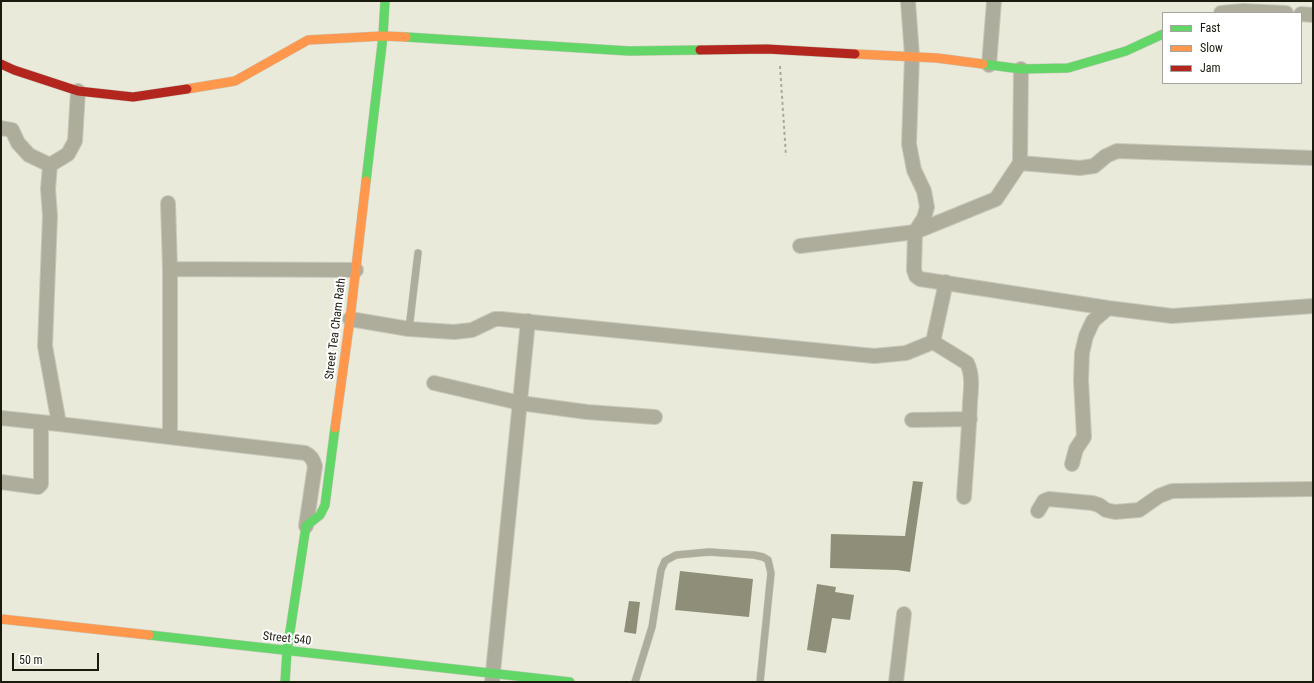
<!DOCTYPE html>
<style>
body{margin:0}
#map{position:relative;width:1314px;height:683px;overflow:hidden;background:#eaeada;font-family:"Roboto Condensed",sans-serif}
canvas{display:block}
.frame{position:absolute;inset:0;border:2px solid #1a1a0f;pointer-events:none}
.legend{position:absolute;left:1162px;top:12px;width:140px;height:72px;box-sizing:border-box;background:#fff;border:1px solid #a3a39f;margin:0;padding:5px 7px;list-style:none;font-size:12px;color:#1a1a0f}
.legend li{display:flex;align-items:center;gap:8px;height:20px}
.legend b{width:20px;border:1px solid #a3a39f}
.scale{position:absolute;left:12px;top:653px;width:87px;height:18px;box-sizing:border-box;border:2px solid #1a1a0f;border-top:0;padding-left:5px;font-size:12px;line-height:14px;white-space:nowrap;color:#1a1a0f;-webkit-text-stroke:3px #fff;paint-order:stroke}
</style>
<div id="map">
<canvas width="1314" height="683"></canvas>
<div class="frame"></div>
<ul class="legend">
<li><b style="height:5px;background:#63d668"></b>Fast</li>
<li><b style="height:5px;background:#ff974d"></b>Slow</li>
<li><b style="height:5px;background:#b3261e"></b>Jam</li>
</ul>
<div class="scale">50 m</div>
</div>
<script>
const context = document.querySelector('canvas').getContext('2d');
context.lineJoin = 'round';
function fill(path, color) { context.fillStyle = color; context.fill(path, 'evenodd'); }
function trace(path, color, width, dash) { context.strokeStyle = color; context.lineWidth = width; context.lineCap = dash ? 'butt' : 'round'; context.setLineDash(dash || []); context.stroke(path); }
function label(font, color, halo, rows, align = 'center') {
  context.font = font + ' "Roboto Condensed",sans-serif'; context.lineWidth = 4; context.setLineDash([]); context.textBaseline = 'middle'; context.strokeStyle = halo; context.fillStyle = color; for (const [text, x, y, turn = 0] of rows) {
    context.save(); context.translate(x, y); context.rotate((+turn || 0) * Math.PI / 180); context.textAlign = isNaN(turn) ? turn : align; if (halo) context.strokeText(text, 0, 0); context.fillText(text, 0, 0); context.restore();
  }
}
fill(new Path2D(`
 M913,481l10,1 -13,90 -13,-2 -67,-2 1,-34 74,2z
 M680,571l73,8 -4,38 -74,-7z
 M817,584l19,3 -1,5 19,3 -4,25 -18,-2 -6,35 -19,-3z
 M629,601l11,1 -4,32 -12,-2z`), '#8f8e79');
const lane = new Path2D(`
 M409,329l9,-76
 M635,682l17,-55 9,-57 4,-9 11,-6 33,-3 45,3 9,2 5,3 3,13 -11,109`);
const street = new Path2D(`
 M908,1l4,55 -3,88 5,26 10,21 3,16 -3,11 -9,14 -1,38 2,6 4,3 188,29 64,8 141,-10
 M1221,13l22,-2 43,2
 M1301,14l12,1
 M989,65l5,-64
 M1,128l11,2 6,13 11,12 21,10 18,-11 7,-13 3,-50
 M1020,163l60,5 14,-2 12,-10 11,-5 196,7
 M50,165l-2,24 2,27 -5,130 14,78
 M168,203l2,66v168
 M800,246l115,-14 81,-33 24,-36 1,-94
 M170,269l186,1
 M350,319l59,10 45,3 18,-2 23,-11h6l373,37 32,-3 27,-11
 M933,342l34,21c6,12 4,26 3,39 -1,32 -4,64 -6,95
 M933,342l13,-60
 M434,383l86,20 67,9 68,5
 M1,418l58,6 246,29c6,3 8,6 10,13l-9,60
 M912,420l58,-1
 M1072,464l4,-15 8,-12 -3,-57 1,-27 4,-17 7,-15 15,-13
 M1,482l37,5 3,-3v-61
 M1038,511l6,-10 5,-2 43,4 7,2 7,5 9,2 24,-2 20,-14 13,-5 141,-2
 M492,682l36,-361
 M896,682l8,-68`);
const fast = new Path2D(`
 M406,37l223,14 71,-1
 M983,64l38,5 47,-1 58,-17 37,-17
 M366,181l17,-145 2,-35
 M149,635l421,47
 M285,682l2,-31 19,-125 14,-11 5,-10 10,-77`);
const slow = new Path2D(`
 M855,54l82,4 46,6
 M187,89l48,-8 73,-41 75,-4 23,1
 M335,428l15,-109 16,-138
 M1,619l148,16`);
const jam = new Path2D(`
 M700,50l67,-1 88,5
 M1,64l13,6 64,21 55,6 54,-8`);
trace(lane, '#c7c7bb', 8);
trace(street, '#c7c7bb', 16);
trace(fast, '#c7c7bb', 10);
trace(slow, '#c7c7bb', 10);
trace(jam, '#c7c7bb', 10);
trace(new Path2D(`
 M780,66l6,90`), '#a9a99b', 2, [3, 3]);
trace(lane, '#aead9c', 7);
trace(street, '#aead9c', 14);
trace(fast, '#63d668', 9);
trace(slow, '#ff974d', 9);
trace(jam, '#b3261e', 9);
label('12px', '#1a1a0f', '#fff', [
 ["Street Tea Cham Rath",336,329,-83],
 ["Street 540",287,639,6]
]);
</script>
